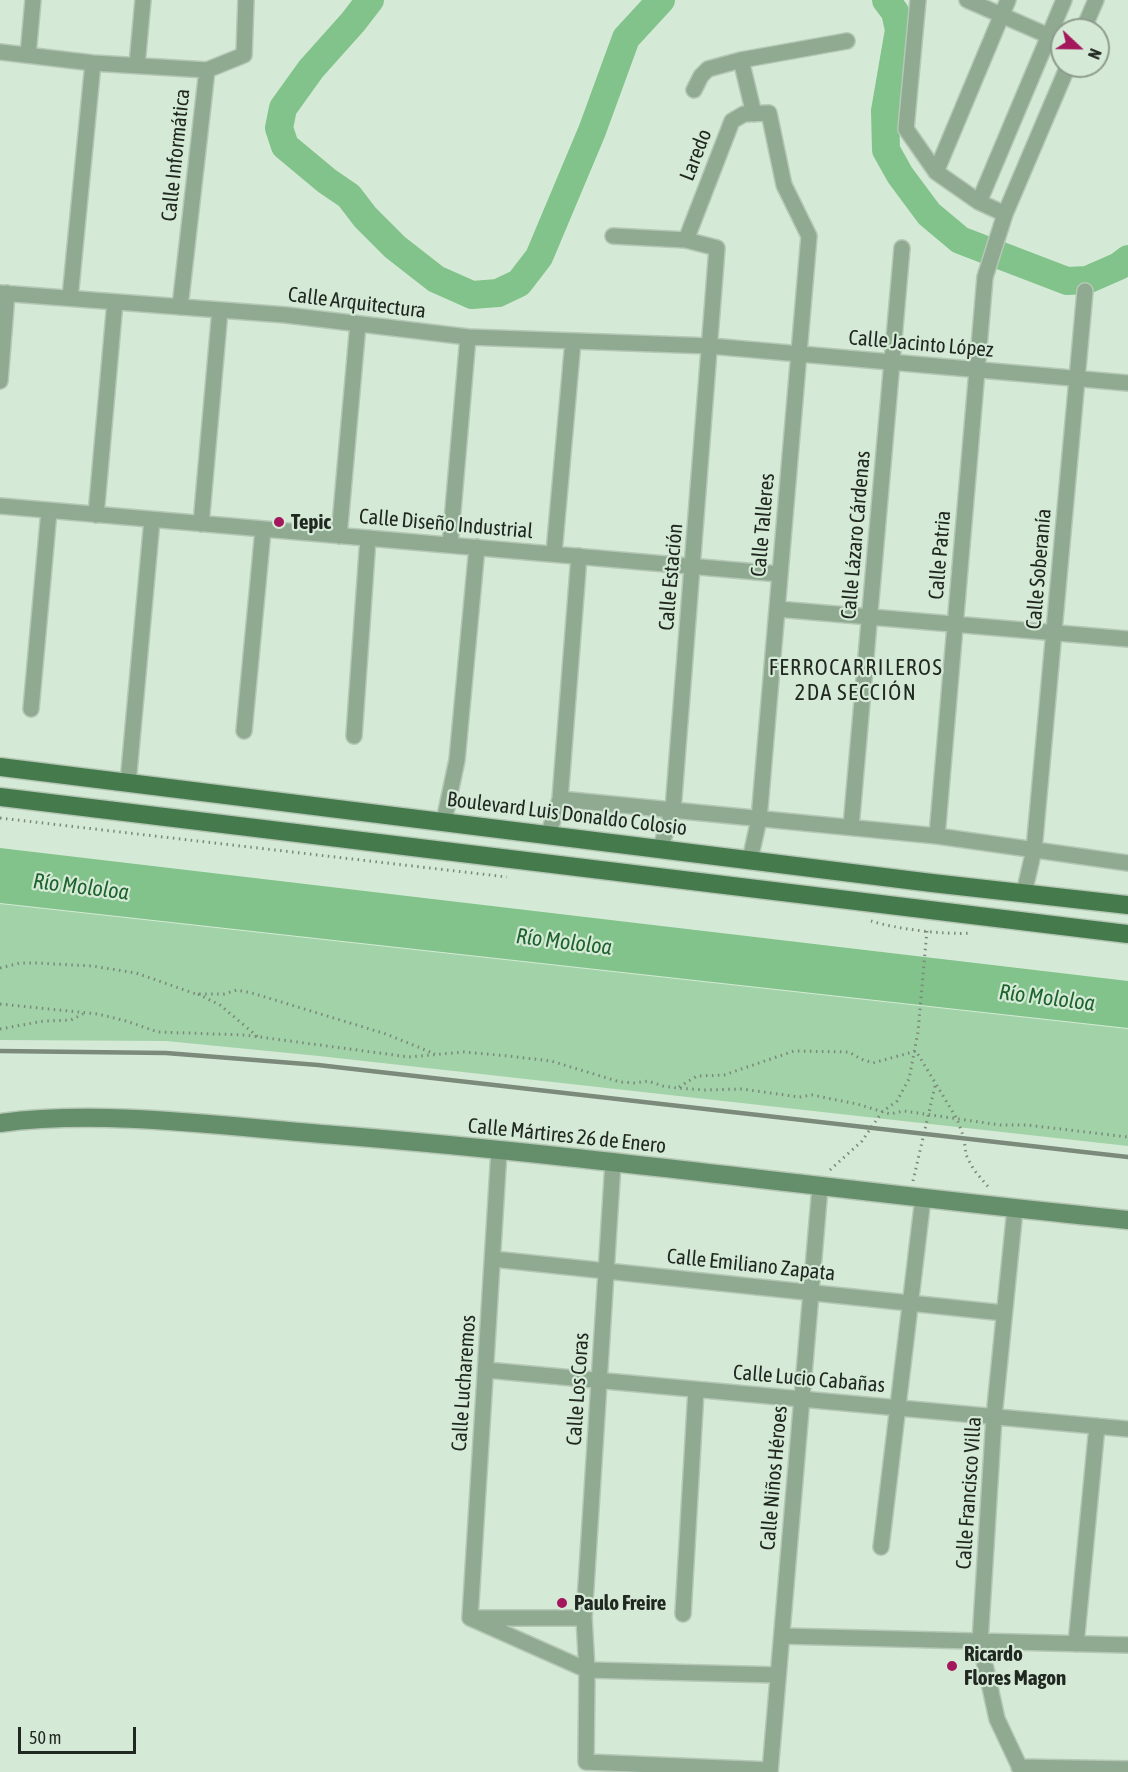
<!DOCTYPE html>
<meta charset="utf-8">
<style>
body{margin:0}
#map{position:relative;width:1128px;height:1772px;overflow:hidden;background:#d5ead6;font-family:"Asap Condensed",sans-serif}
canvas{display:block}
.north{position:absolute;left:1050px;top:18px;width:60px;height:60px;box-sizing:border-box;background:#d5ead6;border:2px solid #8d9c8e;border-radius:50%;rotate:112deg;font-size:16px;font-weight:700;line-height:24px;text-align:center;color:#212821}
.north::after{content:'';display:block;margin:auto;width:21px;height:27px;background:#a4175d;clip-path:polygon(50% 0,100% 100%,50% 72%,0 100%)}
.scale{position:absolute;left:18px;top:1727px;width:118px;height:27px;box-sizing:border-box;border:3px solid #212821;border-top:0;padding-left:8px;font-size:18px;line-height:21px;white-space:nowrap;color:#212821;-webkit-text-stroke:4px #d5ead6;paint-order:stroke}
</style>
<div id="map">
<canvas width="1128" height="1772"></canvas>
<div class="north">N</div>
<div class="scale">50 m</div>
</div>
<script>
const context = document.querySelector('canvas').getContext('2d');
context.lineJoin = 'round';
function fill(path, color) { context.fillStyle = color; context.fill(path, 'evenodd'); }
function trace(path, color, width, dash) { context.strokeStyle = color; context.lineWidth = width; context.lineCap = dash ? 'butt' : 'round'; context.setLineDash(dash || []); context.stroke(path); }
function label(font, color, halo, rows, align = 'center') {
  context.font = font + ' "Asap Condensed",sans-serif'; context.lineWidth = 4.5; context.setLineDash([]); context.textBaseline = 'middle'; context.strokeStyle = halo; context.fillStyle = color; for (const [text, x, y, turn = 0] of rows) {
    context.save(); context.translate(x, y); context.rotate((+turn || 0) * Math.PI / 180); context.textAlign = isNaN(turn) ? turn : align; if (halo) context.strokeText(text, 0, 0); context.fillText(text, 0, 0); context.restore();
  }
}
fill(new Path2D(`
 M0,904l1128,125v117l-809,-90 -153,-15 -166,-1z`), '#a2d2a7');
fill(new Path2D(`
 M0,848l1128,133v47l-1128,-125z`), '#81c38a');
trace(new Path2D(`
 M370,0l-17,22 -42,47 -28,39 -4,20 6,18 42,35 22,15 16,21 30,30 41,32 36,16 26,-2 21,-10 20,-26 53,-126 34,-93 35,-38
 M886,0l9,12 4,18 -14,81 1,39 14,25 29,39 31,26 107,41 20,-1 32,-14 9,-7`), '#81c38a', 28);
const street = new Path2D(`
 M918,0l-12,129 30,43 43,30 26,12
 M967,0l82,36
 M1083,30l13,-30
 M0,52l93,11 114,7 -27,237
 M28,55l5,-55
 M741,60l13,54
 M137,65l6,-65
 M207,70l37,-15 2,-55
 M694,90l7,-14 7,-7 33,-9 106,-19
 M936,172l72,-172
 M979,202l85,-202
 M613,236l73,4
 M0,293l286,22 182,22 242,9 418,37
 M70,298l23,-235
 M0,381l7,-88
 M0,506l780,68
 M96,515l19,-213
 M201,524l19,-214
 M339,536l19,-212
 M450,545l18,-208
 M554,553l19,-212
 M777,609l351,30
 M31,709l18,-198
 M244,731l19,-201
 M354,736l14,-198
 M128,783l24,-263
 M560,799l377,37 191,27
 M444,821l13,-61 20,-213
 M851,827l51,-579
 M548,835l12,-36 19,-243
 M937,836l48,-559 20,-63 63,-148
 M660,849l13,-39 44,-562 -31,-8 46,-119 12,-7 25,-1 15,72 25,51 -50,583 -9,41
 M1024,893l10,-43 51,-559
 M613,1163l-29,455 3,52 -1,92 184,8
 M1015,1209l-21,208 -14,225 17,77 25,53
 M493,1259l511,54
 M486,1370l642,59
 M881,1547l42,-349
 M683,1614l13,-224
 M470,1618l29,-467
 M470,1618l117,52 191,5
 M476,1618h108
 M782,1636l346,9
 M1076,1644l21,-218
 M1019,1767l109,2
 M770,1772l50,-585`);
const secondary = new Path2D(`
 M0,1123c106,-14 228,4 335,12 265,21 529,59 793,85`);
const primary = new Path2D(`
 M0,767l932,116 196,22
 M0,797l1128,137`);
trace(street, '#b5c7b5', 18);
trace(secondary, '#b5c7b5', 21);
trace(primary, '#b5c7b5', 21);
trace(new Path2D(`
 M0,818l507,59
 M871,921c26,8 73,14 100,12
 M0,968l20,-5h16l56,3 44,7 60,21h28l13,-4 15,3 134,41 49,20
 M198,994l22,11 38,32
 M0,1004l98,10 28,7 32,11 87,3 164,22 55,-5 44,4 43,5 69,21 15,1 13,-2 15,5 14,2 28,2 37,-1 57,8 13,-2 45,9 33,10 14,-3 96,14h27l101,12
 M0,1029l44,-8 27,-1 12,-6
 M679,1087l18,-11 27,-1 70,-24 55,1 12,7 12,4 43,-12 41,68 7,19 2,17 8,15 16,19
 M830,1170l32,-29 20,-29 15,-11 12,-22 9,-47 9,-102
 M913,1181l22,-95`), '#7b897c', 3, [1.5, 4.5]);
trace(street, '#8faa91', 15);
trace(secondary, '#658e6a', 18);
trace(primary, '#457a4d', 18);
trace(new Path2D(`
 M0,1051l166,2 152,12 810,92`), '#7c8a7c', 4.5);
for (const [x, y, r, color] of [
 [279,522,6,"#a4175d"],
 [562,1603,6,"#a4175d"],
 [952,1666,6,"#a4175d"]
]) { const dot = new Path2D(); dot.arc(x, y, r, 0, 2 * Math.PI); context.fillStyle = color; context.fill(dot); trace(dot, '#d5ead6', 2); }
label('21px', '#212821', '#d5ead6', [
 ["Calle Informática",176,155,-84],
 ["Laredo",696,155,-69],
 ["Calle Arquitectura",357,303,7],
 ["Calle Jacinto López",921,344,5],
 ["Calle Diseño Industrial",446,524,5],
 ["Calle Talleres",763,525,-85],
 ["Calle Lázaro Cárdenas",856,535,-85],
 ["Calle Patria",940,555,-85],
 ["Calle Soberanía",1039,569,-85],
 ["Calle Estación",671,577,-85],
 ["Boulevard Luis Donaldo Colosio",567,814,7],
 ["Calle Mártires 26 de Enero",567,1136,6],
 ["Calle Emiliano Zapata",751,1265,6],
 ["Calle Lucio Cabañas",809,1379,5],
 ["Calle Lucharemos",464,1383,-86],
 ["Calle Los Coras",578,1389,-86],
 ["Calle Niños Héroes",774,1478,-85],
 ["Calle Francisco Villa",969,1493,-86]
]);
label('bold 21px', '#212821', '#d5ead6', [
 ["Tepic",291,522],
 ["Paulo Freire",574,1603],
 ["Ricardo",964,1654],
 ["Flores Magon",964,1678]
], 'left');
context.letterSpacing = '1.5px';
label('22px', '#212821', '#d5ead6', [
 ["FERROCARRILEROS",856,668],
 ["2DA SECCIÓN",856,693]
]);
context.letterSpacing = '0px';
label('italic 22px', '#1e622d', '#d5ead6', [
 ["Río Mololoa",81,887,7],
 ["Río Mololoa",564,942,7],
 ["Río Mololoa",1047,998,7]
]);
</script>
